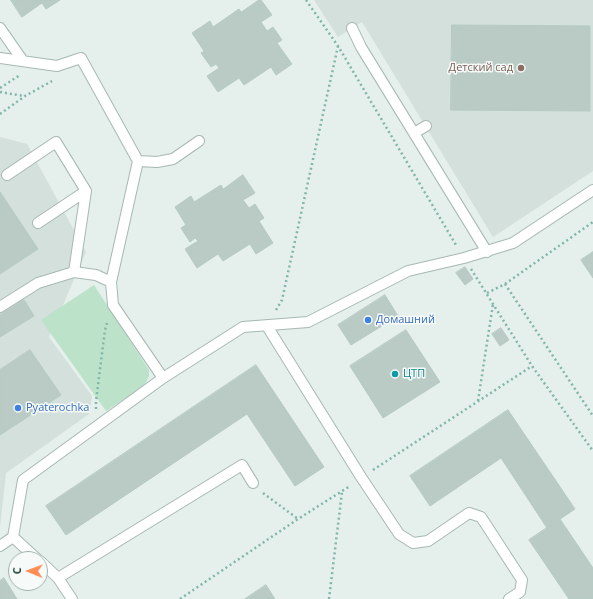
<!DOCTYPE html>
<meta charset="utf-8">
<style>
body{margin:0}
#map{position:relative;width:593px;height:599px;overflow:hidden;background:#e5efec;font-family:"Open Sans",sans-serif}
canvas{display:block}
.north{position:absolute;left:8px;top:551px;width:40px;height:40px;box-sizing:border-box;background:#f6fbf9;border:1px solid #a1b2ae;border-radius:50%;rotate:271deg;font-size:11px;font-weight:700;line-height:16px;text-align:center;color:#22443d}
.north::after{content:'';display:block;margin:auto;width:14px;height:18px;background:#fe8d54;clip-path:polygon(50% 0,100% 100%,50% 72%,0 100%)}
</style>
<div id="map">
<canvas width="593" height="599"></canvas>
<div class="north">С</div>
</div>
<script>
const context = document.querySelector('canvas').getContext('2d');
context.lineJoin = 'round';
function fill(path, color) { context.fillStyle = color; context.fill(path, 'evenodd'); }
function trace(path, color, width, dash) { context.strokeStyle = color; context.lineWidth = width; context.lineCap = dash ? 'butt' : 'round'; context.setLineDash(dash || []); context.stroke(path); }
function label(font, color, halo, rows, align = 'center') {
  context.font = font + ' "Open Sans",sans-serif'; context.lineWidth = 3; context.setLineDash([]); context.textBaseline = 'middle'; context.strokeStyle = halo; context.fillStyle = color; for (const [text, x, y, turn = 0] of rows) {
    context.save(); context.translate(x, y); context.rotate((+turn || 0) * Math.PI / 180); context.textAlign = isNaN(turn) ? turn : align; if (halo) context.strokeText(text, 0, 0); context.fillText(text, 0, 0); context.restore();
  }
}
fill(new Path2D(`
 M314,0h279v171l-100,66 -131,-215 -24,15z
 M0,137l27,7 59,108 -37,85 43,59 -3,18 -83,59 -6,54z`), '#d3e0db');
fill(new Path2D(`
 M94,285l55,85v6l-5,10 -38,25 -65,-91z`), '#bce2ca');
const building = new Path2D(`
 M11,0h49l-14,9 -4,-6 -20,14z
 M259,0h2l11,15 -11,7 6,9 6,-4 9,13 -5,3 15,21 -16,11 -5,-8 -27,18 -5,-7 -21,14 -11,-16 12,-8 -3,-4 -5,3 -10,-14 3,-2 -12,-18 18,-12 3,6 26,-18 2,3z
 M452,25l138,1v85l-139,-1z
 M243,175l12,18 -12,7 6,8 6,-4 9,14 -5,3 14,22 -17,11 -6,-10 -27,17 -5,-7 -21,14 -12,-19 13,-8 -3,-3 -5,4 -9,-14 5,-3 -11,-18 16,-11 3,6 27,-17 2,4z
 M0,192l38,57 -38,25z
 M593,252v26l-12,-18z
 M465,267l8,12 -8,6 -9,-12z
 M385,295l13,21 -47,29 -13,-20z
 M24,300l10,16 -34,21v-22z
 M501,328l8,12 -9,6 -8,-12z
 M406,330l34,52 -57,36 -33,-52z
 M30,350l31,45 -61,40v-65z
 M256,365l68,102 -29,19 -48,-72 -181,121 -20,-29z
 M508,410l67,99 -28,19 -46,-70 -71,48 -20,-30z
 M560,519l33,49v31h-24l-40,-59z
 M4,578l13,21h-17v-18z
 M266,585l9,14h-30z`);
fill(building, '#bacbc5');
trace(building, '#b6cac4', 1);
const service = new Path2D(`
 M0,28l23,33
 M352,28l9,19 126,205
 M0,58l57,8 24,-8 57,103 -27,121 2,23 50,73
 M414,133l12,-7
 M138,161l19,1 16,-3 26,-18
 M7,175l49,-33 30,49 -12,81
 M38,223l48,-32
 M0,307l38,-24 36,-11 22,3 15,7
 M267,326l94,151 38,57 14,9 15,-2 41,-28 12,4 41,63 -2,12 -11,7
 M13,537l24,22
 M0,546l13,-9 10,-57 140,-102 80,-51 65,-5 100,-51 56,-13 49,-15 80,-53
 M40,561l18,17 14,21
 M58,578l184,-113 11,18`);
trace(service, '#a7b8b4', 12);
trace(new Path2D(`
 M306,0l32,46 118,199
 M0,88l20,-13
 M0,92l24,4
 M0,114l25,-18 27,-15
 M471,269l61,97 61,85
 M505,284l88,-62
 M487,293l18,-9 88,132
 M276,310l6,-10 56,-254
 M478,401l15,-97
 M96,409v-8l9,-71 2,-7
 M373,470l159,-104
 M263,493l35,26
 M180,599l118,-80 52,-33
 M329,599l13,-107`), '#82b6aa', 2.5, [2, 3]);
trace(service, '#fff', 10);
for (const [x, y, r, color] of [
 [521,68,4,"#8d6e63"],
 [368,320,4,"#3f7fe0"],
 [395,374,4,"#0f9aa8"],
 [18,408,4,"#3f7fe0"]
]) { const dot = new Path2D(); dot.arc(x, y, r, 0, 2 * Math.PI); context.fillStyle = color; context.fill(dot); trace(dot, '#f6fbf9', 1.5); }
label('11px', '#785e54', '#f6fbf9', [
 ["Детский сад",513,68]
], 'right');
label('11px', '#366cbe', '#f6fbf9', [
 ["Домашний",376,320],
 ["Pyaterochka",26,408]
], 'left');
label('11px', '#0d838f', '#f6fbf9', [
 ["ЦТП",403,374]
], 'left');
</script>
